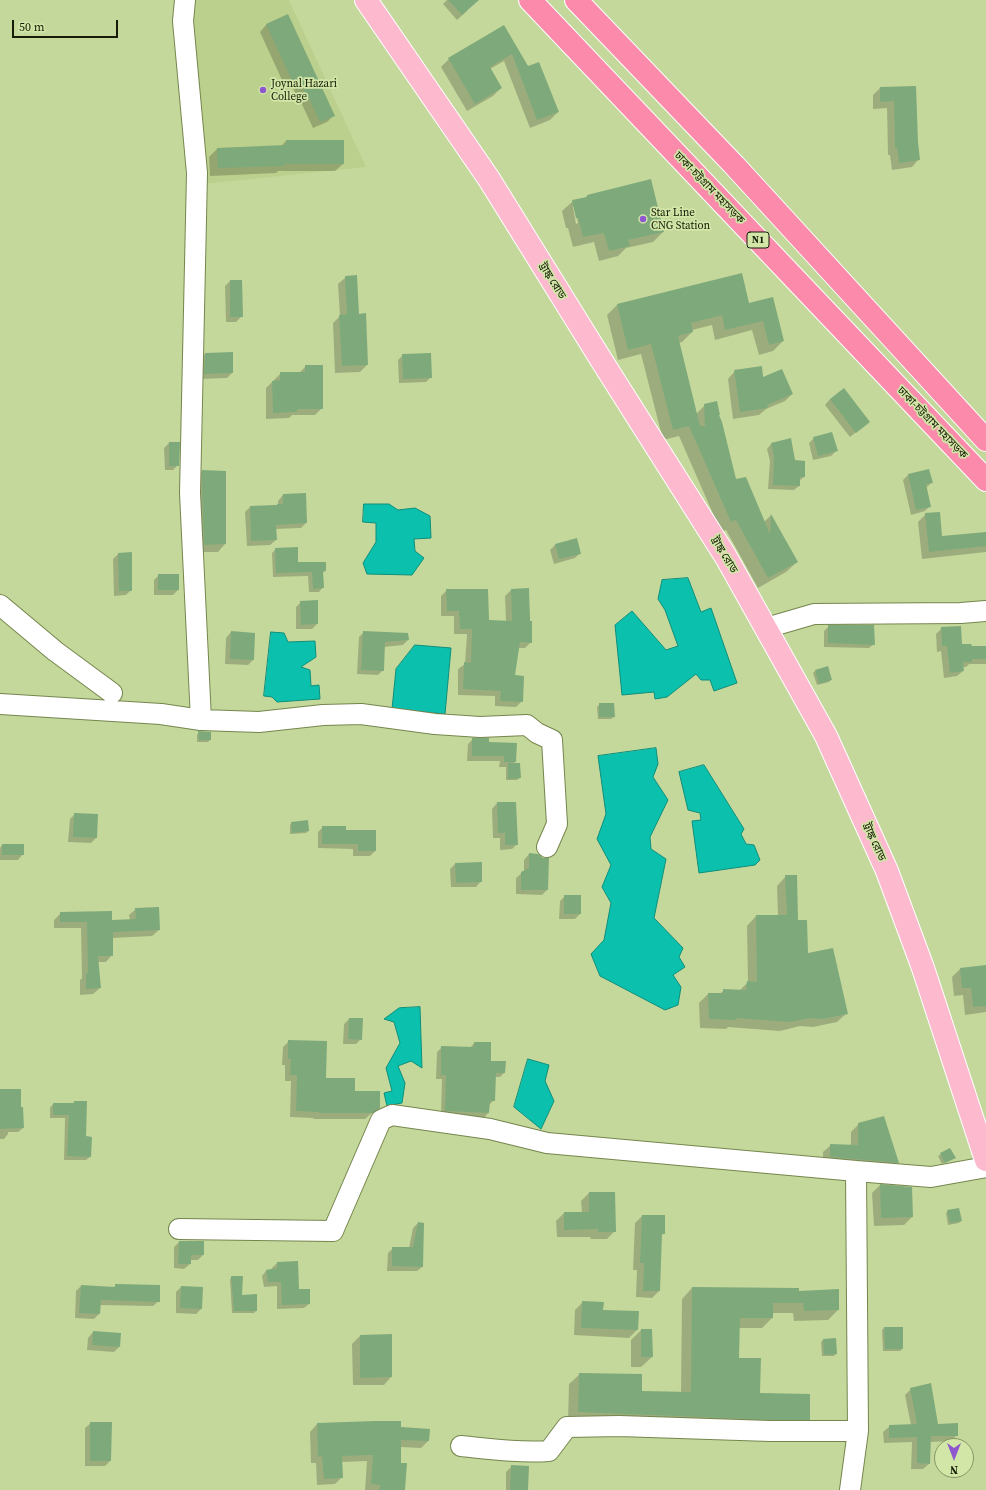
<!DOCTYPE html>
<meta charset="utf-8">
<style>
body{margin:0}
#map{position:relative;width:986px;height:1490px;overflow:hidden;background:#c5d89c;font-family:"Source Serif 4",serif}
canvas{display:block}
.north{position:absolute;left:934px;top:1438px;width:40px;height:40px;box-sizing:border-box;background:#d2e6a8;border:1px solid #879567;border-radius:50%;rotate:180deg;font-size:11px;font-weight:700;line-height:16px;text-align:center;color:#161c05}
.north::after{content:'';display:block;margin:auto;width:14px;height:18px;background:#8e57ce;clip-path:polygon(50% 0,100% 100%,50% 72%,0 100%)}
.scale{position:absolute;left:12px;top:20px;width:106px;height:18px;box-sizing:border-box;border:2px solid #161c05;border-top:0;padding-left:5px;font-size:12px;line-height:14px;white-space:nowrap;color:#161c05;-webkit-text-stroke:3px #d2e6a8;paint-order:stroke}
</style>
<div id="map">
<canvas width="986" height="1490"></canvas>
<div class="north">N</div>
<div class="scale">50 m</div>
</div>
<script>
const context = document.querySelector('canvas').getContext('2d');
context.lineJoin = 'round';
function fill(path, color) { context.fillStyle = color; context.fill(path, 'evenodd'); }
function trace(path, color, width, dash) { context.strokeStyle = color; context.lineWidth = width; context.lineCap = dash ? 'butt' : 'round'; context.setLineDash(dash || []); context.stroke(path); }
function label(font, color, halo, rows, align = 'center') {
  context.font = font + ' "Source Serif 4","Noto Sans Bengali",serif'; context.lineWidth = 3.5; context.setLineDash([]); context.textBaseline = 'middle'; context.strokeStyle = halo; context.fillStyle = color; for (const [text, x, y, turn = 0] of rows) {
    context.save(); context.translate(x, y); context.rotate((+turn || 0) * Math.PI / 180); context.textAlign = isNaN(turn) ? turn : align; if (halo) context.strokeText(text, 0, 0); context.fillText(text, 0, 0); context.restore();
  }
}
fill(new Path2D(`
 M192,0h97l77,167 -162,17 -16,-171z`), '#bbd08c');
const water = new Path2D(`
 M364,504h25l9,6 17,-2 15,8 1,22 -17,1 1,12 9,7 -12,17 -45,-1 -4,-11 13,-21v-19l-13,-1z
 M688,578l13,34 10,-4 26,75 -23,8 -4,-11h-9l-5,-6 -29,23 -12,2 -1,-7 -32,3 -7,-70 17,-14 34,39 12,-4 -13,-36 -7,-11 4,-19z
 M271,632l13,1 4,9 27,-1 1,16 -15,10 9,3 1,16 8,-1 1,14 -43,3 -5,-5 -8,-1z
 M415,645l36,3 -6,66 -53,-5 4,-40z
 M656,748l2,16 -5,13 15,23 -18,37 1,12 15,10 -12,59 29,30 -4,9 6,10 -12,8 8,12 -3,18 -13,5 -65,-34 -9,-22 13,-14 7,-37 -9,-16 9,-22 -14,-26 9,-25 -8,-58z
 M704,765l40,64 -3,5 5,10 8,1 6,15 -5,5 -56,8 -7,-52 9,-1 -1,-7 -12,-3 -9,-38z
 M420,1007l2,61 -11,-7 -13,5 7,17 -3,20 -15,3 -3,-13 8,-2 -6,-23 14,-25 -6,-21 -10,-3 15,-11z
 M528,1059l21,6 -4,16 9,20 -13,28 -27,-22z`);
fill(water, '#0bc0ad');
trace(water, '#0e8f7b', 1);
fill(new Path2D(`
 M447,0h20v11l-10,9 -14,-16z
 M288,15l45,101 -6,6 -14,6 -14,-30 -1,1 -5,-11 -6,3 -27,-59 6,-7z
 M504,27l24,40 30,45 -8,8 -20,8 -26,-67 -14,8 11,19 -8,8 -26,15 -26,-44 8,-8z
 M915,87l2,56 2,16 -7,8 -20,3 -2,-15h-2l-1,-47 -14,1v-14l7,-7z
 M286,141l57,23 -8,7h-57l-2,2 -66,3 -1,-19 8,-8 63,-2z
 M587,196l76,36 -10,10 -27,6 -8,8 -19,5 -5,-19 -21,5 -5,-19h-2l-4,-17 11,-10 12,-3zM573,207h2l3,16 -2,1z
 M741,274l8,30 34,37 -10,10 -14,4 -7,-25 -37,10 -3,-15 -20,5v2l-10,10 -4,1 18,71 9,-9 13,11 18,64 28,42 7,-7 26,47 -11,10 -28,16 -32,-58 -5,2 -42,-96 -16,4 -22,-86 -23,6 -11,-45 10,-10z
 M346,277l12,38 9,50 -7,7 -25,1 -2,-50 7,-7 -2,-32z
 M230,281h11l1,35 -6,6h-10l-1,-36z
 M205,354l27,19 -5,5 -28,1 1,-20z
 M403,355l28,22 -5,5 -27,1 -1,-23z
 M306,366l16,42 -7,7h-23l-3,3 -23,1v-31l6,-6h2v-2l7,-7h18z
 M735,371l27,8 30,15 -7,7 -19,8 -7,6 -26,4 -5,-40z
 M830,399l39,23 -19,15 -25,-32z
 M814,438l22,13 -5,5 -18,4 -4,-17z
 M790,440l5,21 9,16 -5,4v5l-5,4 -26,-1 2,-28 -3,-12 4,-5z
 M169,443l9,22 -5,5h-8l-1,-22z
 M202,471l23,73 -7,8h-22l-2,-73z
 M908,475l24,7 -6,6 4,18 -5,5 -14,4 -8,-35z
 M283,495l23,28 -5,5 -26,1 1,11 -6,5 -23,1 -2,-34 5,-5 28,-2v-4z
 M926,514l15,23 45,-4v19l-64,7 -4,-37z
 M555,545l25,8 -5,5 -21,6 -4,-14z
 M276,549l21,14 28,8 -2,2v14l-4,5h-10l-1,-16 -35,1 -1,-24z
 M118,554l13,36 -5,5 -12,1 -1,-37z
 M159,575l19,15 -5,5h-19v-15z
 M528,589l3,53 -6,6h-7l-4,28 8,25 -6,6 -21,-1v-10l-37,-1v-26l7,-5 2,-30h-13v-18h-13v-20l6,-6 41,31 18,1 -1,-26 6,-6z
 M301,602l16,22 -5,5h-16v-22z
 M829,626l45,18 -5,4 -45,-1v-16z
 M942,628l19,17 25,2v17h-17l-3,3h-4l1,4 -6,5 -13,2 -3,-27 -4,1 -1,-18z
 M231,632l22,28 -5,5 -23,-1 1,-26z
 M364,632l44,8 -5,5 -19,2 -1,23 -5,5 -21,-1 2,-37z
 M827,667l4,12 -2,3 -12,3 -4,-12 2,-2z
 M600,704l14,13 -3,2h-13l-1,-12z
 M199,732l11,8 -2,2h-11v-7z
 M473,739l15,4 27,19 -2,2 7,14 -3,2h-11v-13h-7l1,-6h-33l1,-17z
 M497,803l20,41 -5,5 -12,1v-12h-7l-1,-29z
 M75,814l21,24 -5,5 -23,-1 2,-23z
 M292,823l16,8 -2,2 -16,1v-9z
 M323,827l52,24 -5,5h-17v-7l-35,-1v-16z
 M2,845l21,9 -5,6h-18v-12z
 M529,854l13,5 5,31 -5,5 -26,-1v-16l8,-7v-11z
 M455,864l26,17 -5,6h-25l-1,-18z
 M786,876l21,79 40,58 -10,9 -24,5 -13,-1 -20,5 -52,-4 -2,2 -26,-1 -1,-25 9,-9h12l4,-4 15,1 9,-9 -1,-56 9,-10h22l-1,-30z
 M565,896l15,18 -5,5h-16l1,-18z
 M136,909l23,21 -7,6 -40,2v17l-6,7h-8l2,26 -7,6 -13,1v-15l2,-2 -1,-50h-27v-8l7,-7 50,8 19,-1 -1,-5z
 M986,966v46l-21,3 -2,-20 -9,1 -2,-19 8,-8z
 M349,1019l12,20 -5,5h-13l1,-20z
 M289,1041l36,38 29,13 25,15 -14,12h-51l-1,-1 -23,-1 1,-36h-6v-16h-3l1,-18z
 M474,1043l16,19 14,11 -4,4h-5l-1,23 -5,5 -1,8 -4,5 -43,-3 1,-36h-6l1,-27 5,-5 28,1z
 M0,1090l20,18 3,20 -5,4h-10v2l-4,5h-4z
 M86,1102l-1,35 5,20 -4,3h-22l1,-42h-15v-10l3,-4z
 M859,1124l39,38 -7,7 -68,-5v-12l8,-7h20v-13z
 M950,1149l4,9 -12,6 -4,-8z
 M880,1185l32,32 -8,8 -30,1 -2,-33z
 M589,1193l26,38 -8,8h-16l-1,-2h-33l-1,-16 8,-8h18l-1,-12z
 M948,1211l13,10 -2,2 -11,2 -2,-12z
 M642,1216l22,17 -3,3 -2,55 -7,7 -16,-1 1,-27h-4l2,-47z
 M418,1223l4,44 -5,4h-30l1,-18 5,-5h16l4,-20z
 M179,1242l24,13 -5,5h-8v4l-6,5 -10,-1v-21z
 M277,1263l32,41 -5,4 -27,1v-23l-13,1 -2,-11 4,-5 6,-1v-2z
 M232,1277l9,19 15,-1v16l-2,2h-22l-2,-34z
 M116,1285l43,16 -6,5 -53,-1 -1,9 -5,5 -19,-1 1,-27 5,-5 32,2z
 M181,1287l20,22 -5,5 -20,-1v-21z
 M692,1288l106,4 40,18 -10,10 -34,1 -1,-8h-21v5l-10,10h-23l-1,31 21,35 50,25 -11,10 -230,-7 1,-38 11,-10 61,18 40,1 1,-94z
 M583,1302l19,9 35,19 -8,8 -55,-3 1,-25z
 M884,1328l18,21 -2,2h-17l-1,-21z
 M641,1330l11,27 -11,10h-10v-27z
 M93,1332l26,15 -5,5 -27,-2 1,-12z
 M391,1335v42l-7,8h-31l-1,-41 8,-8z
 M823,1340l13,14 -2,2h-12l-1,-14z
 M911,1389l26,36 20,10 -6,6 -21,1v21l-7,6h-12l1,-27 -28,1 -1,-11 7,-6 21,-1 -6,-30z
 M91,1423l19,38 -5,5h-20v-38z
 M317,1424l83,4 28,13 -7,7 -21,-1v17l4,26h-39l2,-29 -26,1 1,15 -7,7 -18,1 -1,-22h-5l-1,-31z
 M512,1466l15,24h-21v-18z`), '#0003');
fill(new Path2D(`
 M448,0h31l-17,15z
 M288,14l47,102 -15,6 -14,-30 -1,1 -5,-11 -6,3 -28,-61z
 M504,25l24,41 11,-4 20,50 -22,8 -25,-66 -22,13 12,21 -27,16 -27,-46z
 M916,86l2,56 2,18 -21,3 -2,-15h-2l-1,-47 -14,1v-15z
 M286,140h58v24h-60l1,2 -67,2 -1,-20 69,-3z
 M651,179l13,53 -36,8 2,6 -21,5 -5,-18 -21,4 -5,-19h-2l-4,-18 15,-3v-2z
 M742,273l7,30 24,-6 11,44 -15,4 -6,-24 -38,9 -3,-15 -31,8 2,9 -15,4 22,90h5l-1,-22 13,-3 3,14h-1l3,7 14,57 10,-2 24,57 1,-20 27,48 -30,16 -32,-58 -5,2 -42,-96 -16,4 -22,-86 -23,6 -11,-46z
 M357,275l2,39 7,-1 2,52 -26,1 -3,-51 8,-1 -2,-38z
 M230,280h12l1,37h-13z
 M233,352v21l-29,1 1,-21z
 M431,353l1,25 -29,1 -1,-25z
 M305,365h18v44h-26v3l-24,1 -1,-32 8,-1v-8h25z
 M762,366l1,11 19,-8 11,25 -26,11 1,3 -28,4 -6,-42z
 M844,388l26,34 -14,11 -26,-34z
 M832,432l6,19 -20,5 -5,-19z
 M791,438l4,22 10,1v16h-5v9l-27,-1 1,-29 -3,-13z
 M169,442h11l-1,24h-10z
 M929,469l4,14 -7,1 5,23 -15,3 -8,-36z
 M202,470l24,1v73l-22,1 -2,-52z
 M306,493l1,30 -31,2 1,15 -26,1 -1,-35 27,-1v-1h6v-10z
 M940,512l2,24 44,-4v14l-57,6 -4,-39z
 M577,538l4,16 -22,5 -4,-15z
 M298,547v15h28v9h-3l1,17 -11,1 -1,-17 -36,1 -1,-25z
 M132,552v39h-13l-1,-38z
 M158,574h21v16h-21z
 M529,588l1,33h2v22l-12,-1 -5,33 9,1 -1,26 -23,-1 1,-10 -38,-2 1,-27 7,1 1,-34h-12l-1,-18h-12l-1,-22h42l1,31 23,1 -1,-32z
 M318,600v24l-17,1 -1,-24z
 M828,625h46l1,20 -47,-2z
 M961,626l1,18h9l1,2h14v13h-14v3h-9l1,9 -14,2 -3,-27h-5l-1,-19z
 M231,631l24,2 -1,27 -24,-1z
 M363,631l45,2 1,7 -24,2 -1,29 -23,-1z
 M828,666l4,14 -13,4 -4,-14z
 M599,703h15l1,14h-16z
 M198,731l13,1v8h-12z
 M472,738h17v4l28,1 -1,19h-12v-6h-32z
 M508,763h12l1,15 -13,1z
 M497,802h19l2,43h-13v-12h-7z
 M74,813l24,1 -1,24 -24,-1z
 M308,820l1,11 -17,2 -1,-11z
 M322,826h24v4h30v21h-18v-7h-36z
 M2,844h22v11h-22z
 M529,853l9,1 5,4h6l-1,32h-27v-18l8,-4z
 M482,862v20l-26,1 -1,-20z
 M785,875h12l1,45h9l1,33 25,-5 15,66 -25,5 -13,-1 -20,4 -54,-4v2l-27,-1 -1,-26h15v-4l23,1 1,-9 10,1 -1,-67h31z
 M564,895h17v19h-17z
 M159,907l1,23 -47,2v24h-15l3,32 -15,1v-16h2l-1,-51h-27v-10l52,-1v9l24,-1 -1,-11z
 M986,965v41l-13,1 -2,-19h-9l-2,-20z
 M349,1018h14l-1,22 -14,-1z
 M288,1040l39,1 -1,37h29v13h25v17l-7,5h-54v-1l-23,-1 1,-36h-7l1,-16h-3z
 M474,1042h17v19h15l-1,12h-9l-1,28h-5l-1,12 -44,-2 1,-36h-5v-29l33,1z
 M0,1089h21v18h2l1,21 -24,1z
 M74,1101h13l-1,35 6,1 -1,20 -24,-1 2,-41h-16v-12h21z
 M884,1116l15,47 -69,-6v-13l28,1v-22z
 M950,1148l6,10 -11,5 -5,-10z
 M880,1184l32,3 1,30 -32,1z
 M589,1192h26l1,40h-18v-3l-34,1v-18h25z
 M959,1208l3,13 -12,2 -3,-13z
 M642,1215h23v19h-3l-2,57h-17l1,-28h-4z
 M418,1222l6,1 -1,44 -31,-1v-19h21z
 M179,1241h25v14h-13v9h-13z
 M298,1261l1,28h11v15l-28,1 -1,-23h-13l-2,-12 11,-2v-6z
 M231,1276h12l-1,19 15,-1v17h-23z
 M115,1284l45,1v17l-59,-2 -1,14 -21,-1 2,-28 34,2z
 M181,1286l22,1 -1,22 -22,-1z
 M692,1287l107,1v3l40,-2v21l-35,1 -1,-8h-30v15h-33l-1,40h22l-1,35 50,1v26h-40l-192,-8 1,-39 63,1v17l49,1z
 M582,1301l22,1 -1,8 36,1 -1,19 -57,-2z
 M884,1327h19v22h-18z
 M641,1329h11l1,28h-12z
 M93,1331l28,2 -1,14 -28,-2z
 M392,1334v43l-32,1v-43z
 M836,1338l1,16 -13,1 -1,-16z
 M931,1383l7,41 20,-1v13h-27l-1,28 -13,-1v-26l-28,1v-13l28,-1 -7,-36z
 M375,1421h26v6l29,2 -1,12 -28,-1v23h6l-2,27h-26l1,-5 -9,-1 2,-29 -31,1 1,22 -19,1 -2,-23 -4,1 -1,-34z
 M90,1422h22l-1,39h-21z
 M511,1465l18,1 -1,24h-18z`), '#7ea97a');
const minor = new Path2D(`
 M185,0l-2,21 14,152 -7,320 11,227
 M0,605l55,46 57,42
 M766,628l48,-14 147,-1 25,-2
 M0,704l161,10 40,6 58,2 64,-7 38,-1 74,10 45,3 47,-2 10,8 15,7 5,84 -10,23
 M179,1229l154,2 48,-111 11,-5 98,14 57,14 309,28
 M461,1446c29,3 59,7 88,5l18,-24 52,-1 151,5h88
 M850,1490l8,-59 -2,-260 75,6 55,-10`);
const major = new Path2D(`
 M366,0l123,179 111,179 126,199 100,179 61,135 36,97 63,192`);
const highway = new Path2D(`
 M530,0l456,480
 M576,0l159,166 251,274`);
trace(minor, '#75864d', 22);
trace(major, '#fff', 24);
trace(highway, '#fff', 24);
trace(minor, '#fff', 20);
trace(major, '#fdb9cd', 22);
trace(highway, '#fb8aab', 22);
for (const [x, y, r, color] of [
 [263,90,4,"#8e57ce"],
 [643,219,4,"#8e57ce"]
]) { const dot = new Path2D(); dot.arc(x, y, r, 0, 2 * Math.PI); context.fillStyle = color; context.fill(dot); trace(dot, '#d2e6a8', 1.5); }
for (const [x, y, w] of [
 [758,240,22]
]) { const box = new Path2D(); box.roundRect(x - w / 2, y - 8, w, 16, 3); context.fillStyle = '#d2e6a8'; context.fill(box); trace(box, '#161c05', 1); }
label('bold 10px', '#161c05', null, [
 ["N1",758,240]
]);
label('11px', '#161c05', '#d2e6a8', [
 ["Joynal Hazari",271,84],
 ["College",271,97],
 ["Star Line",651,213],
 ["CNG Station",651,226]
], 'left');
label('11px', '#161c05', '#d2e6a8', [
 ["ঢাকা-চট্টগ্রাম মহাসড়ক",709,188,46],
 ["ট্রাঙ্ক রোড",552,281,58],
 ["ঢাকা-চট্টগ্রাম মহাসড়ক",932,423,46],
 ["ট্রাঙ্ক রোড",724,555,59],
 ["ট্রাঙ্ক রোড",874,842,66]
]);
</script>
